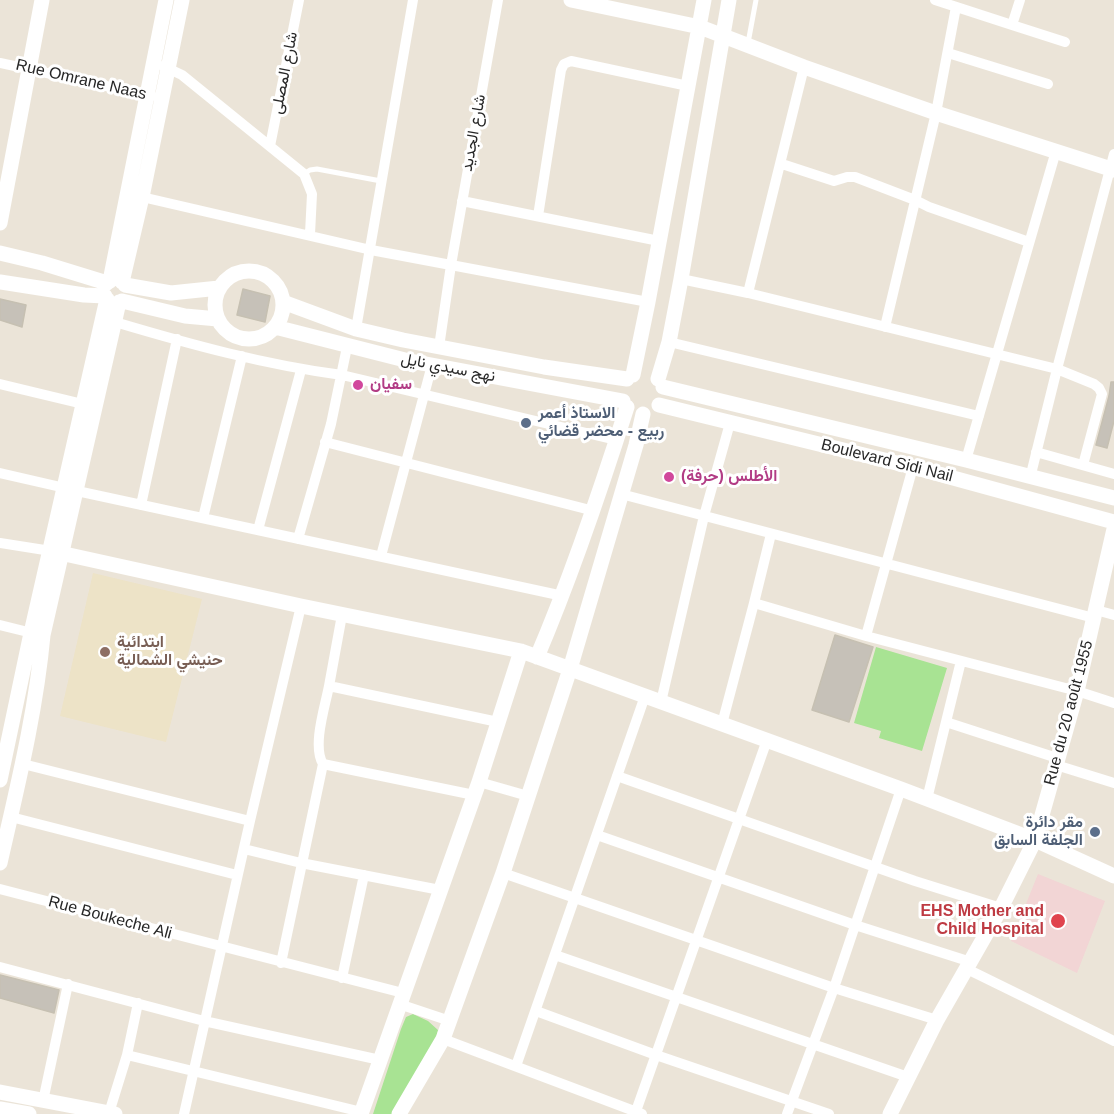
<!DOCTYPE html>
<meta charset="utf-8">
<style>
body{margin:0}
canvas{display:block;background:#ebe4d8}
</style>
<canvas width="1114" height="1114"></canvas>
<script>
const context = document.querySelector('canvas').getContext('2d');
context.lineJoin = 'round';
function fill(path, color) { context.fillStyle = color; context.fill(path, 'evenodd'); }
function trace(path, color, width, dash) { context.strokeStyle = color; context.lineWidth = width; context.lineCap = dash ? 'butt' : 'round'; context.setLineDash(dash || []); context.stroke(path); }
function label(font, color, halo, rows, align = 'center') {
  context.font = font + ' Arial,Vazirmatn,sans-serif'; context.lineWidth = 6; context.setLineDash([]); context.textBaseline = 'middle'; context.strokeStyle = halo; context.fillStyle = color; for (const [text, x, y, turn = 0] of rows) {
    context.save(); context.translate(x, y); context.rotate((+turn || 0) * Math.PI / 180); context.textAlign = isNaN(turn) ? turn : align; if (halo) context.strokeText(text, 0, 0); context.fillText(text, 0, 0); context.restore();
  }
}
fill(new Path2D(`
 M93,573l109,26 -36,143 -106,-26z`), '#ede3c7');
fill(new Path2D(`
 M1038,874l67,27 -28,72 -66,-32z`), '#f2d5d5');
fill(new Path2D(`
 M876,647l71,21 -25,83 -43,-13 2,-7 -27,-8z
 M413,1014l15,7 10,9 -2,8 -44,76h-19l28,-85 5,-12z`), '#a8e393');
const building = new Path2D(`
 M243,289l27,7 -5,26 -28,-7z
 M0,299l26,6 -4,22 -22,-7z
 M1111,382h3v39l-7,27 -11,-3 13,-49z
 M835,635l38,12 -24,75 -37,-12z
 M0,975l59,15 -5,23 -54,-15z`);
fill(building, '#c6c1b8');
trace(building, '#c6c0b2', 1.5);
trace(new Path2D(`
 M748,43l8,-43
 M304,174l6,-4 7,-1 64,12`), '#fff', 5);
trace(new Path2D(`
 M935,0l77,25 8,-25
 M1012,25l53,17
 M948,53l100,31
 M0,63l152,33
 M163,66l19,9 122,99 8,20 -2,40
 M270,146l29,-146
 M782,164l52,17 13,-4h8l60,23 14,7 100,35
 M142,197l229,53 277,52
 M462,201l197,40
 M538,216l23,-146 3,-6 7,-3 117,25
 M681,279l67,14 309,76 37,15 5,4 3,6 -19,71
 M748,293l56,-226
 M115,322c74,22 150,43 227,53l274,65
 M885,327l51,-214 20,-106
 M356,329l57,-329
 M669,342l310,74
 M439,347l12,-82 47,-265
 M0,384l87,21
 M325,442l269,69
 M1036,452l78,22
 M966,460l90,-309
 M0,473l65,15
 M1030,478l27,-109 57,-215
 M77,491l486,105
 M621,494l473,124
 M141,505l36,-166
 M203,518l39,-162
 M258,530l43,-160
 M298,539l33,-115 16,-77
 M0,543l51,8
 M381,556l51,-191
 M754,603l17,-69
 M1096,610l18,5
 M0,625l36,9
 M866,636l47,-169
 M329,686l13,-71
 M661,702l43,-186 26,-93
 M946,722l111,36
 M722,724l32,-121 112,33 211,55 37,12
 M23,764l227,57
 M323,764c-11,-18 2,-57 6,-78l169,36
 M1056,765l58,18
 M617,776l298,105 86,27
 M479,782l49,14
 M927,799l34,-138
 M11,817l226,58
 M597,835l258,90 116,37
 M244,849l57,14 139,27
 M503,873l331,115 103,32
 M0,889l403,104
 M555,955l353,122
 M281,963l42,-199 151,31
 M0,967l204,54 176,39
 M967,969l147,72
 M342,978l22,-103
 M399,1004l51,17
 M536,1011l120,44 173,59
 M443,1039l199,75
 M127,1055l11,-52
 M516,1066l129,-370
 M43,1101l25,-117
 M109,1113l18,-58 235,57
 M184,1114l66,-293 51,-215
 M635,1114l132,-374
 M787,1114l47,-126 67,-199`), '#fff', 10);
trace(new Path2D(`
 M571,0l129,27 104,40 132,46 178,57
 M0,223l42,-223
 M0,253l42,10 65,20
 M215 305a34 34 0 1 1 68 0a34 34 0 1 1-68 0Z
 M110,281l56,-281
 M0,282l84,13 21,1
 M122,282l20,-85 40,-197
 M125,285l46,8 48,-5
 M122,301l63,15 33,3
 M283,302l73,27 47,11 141,27 83,12
 M275,327l130,33 218,41
 M633,375l15,-73 56,-302
 M658,379l11,-37 12,-63 48,-279
 M663,387l303,73 148,38
 M659,405l254,62 201,55
 M51,551l250,55 220,45 380,138 134,51 79,36
 M537,657c35,-82 63,-165 90,-250
 M0,780l31,-147 76,-334
 M0,863c17,-75 36,-151 43,-228l76,-333
 M0,1092l115,22
 M0,1109l29,5
 M361,1114l118,-332 42,-131
 M399,1114l44,-75 60,-166 67,-204 66,-224 7,-31
 M890,1114l47,-94 64,-112 34,-68 42,-149 37,-162`), '#fff', 15);
for (const [x, y, r, color] of [
 [358,385,6,"#d1479c"],
 [526,423,6,"#5c6f8a"],
 [669,477,6,"#d1479c"],
 [105,652,6,"#8d6e63"],
 [1095,832,6,"#5c6f8a"],
 [1058,921,8,"#e0444e"]
]) { const dot = new Path2D(); dot.arc(x, y, r, 0, 2 * Math.PI); context.fillStyle = color; context.fill(dot); trace(dot, '#fff', 2); }
label('16px', '#272727', '#fff', [
 ["شارع المصلى",285,73,-79],
 ["Rue Omrane Naas",81,80,13],
 ["شارع الجديد",474,133,-80],
 ["نهج سيدي نايل",448,368,11],
 ["Boulevard Sidi Nail",887,461,14],
 ["Rue du 20 août 1955",1069,713,-75],
 ["Rue Boukeche Ali",110,918,15]
]);
label('bold 16px', '#b23c85', '#fff', [
 ["سفيان",370,385],
 ["الأطلس (حرفة)",681,477]
], 'left');
label('bold 16px', '#4e5e75', '#fff', [
 ["الاستاذ أعمر",538,414],
 ["ربيع - محضر قضائي",538,432],
 ["مقر دائرة",1083,823,"right"],
 ["الجلفة السابق",1083,841,"right"]
], 'left');
label('bold 16px', '#785e54', '#fff', [
 ["ابتدائية",117,643],
 ["حنيشي الشمالية",117,661]
], 'left');
label('bold 16px', '#be3a42', '#fff', [
 ["EHS Mother and",1044,912],
 ["Child Hospital",1044,930]
], 'right');
</script>
